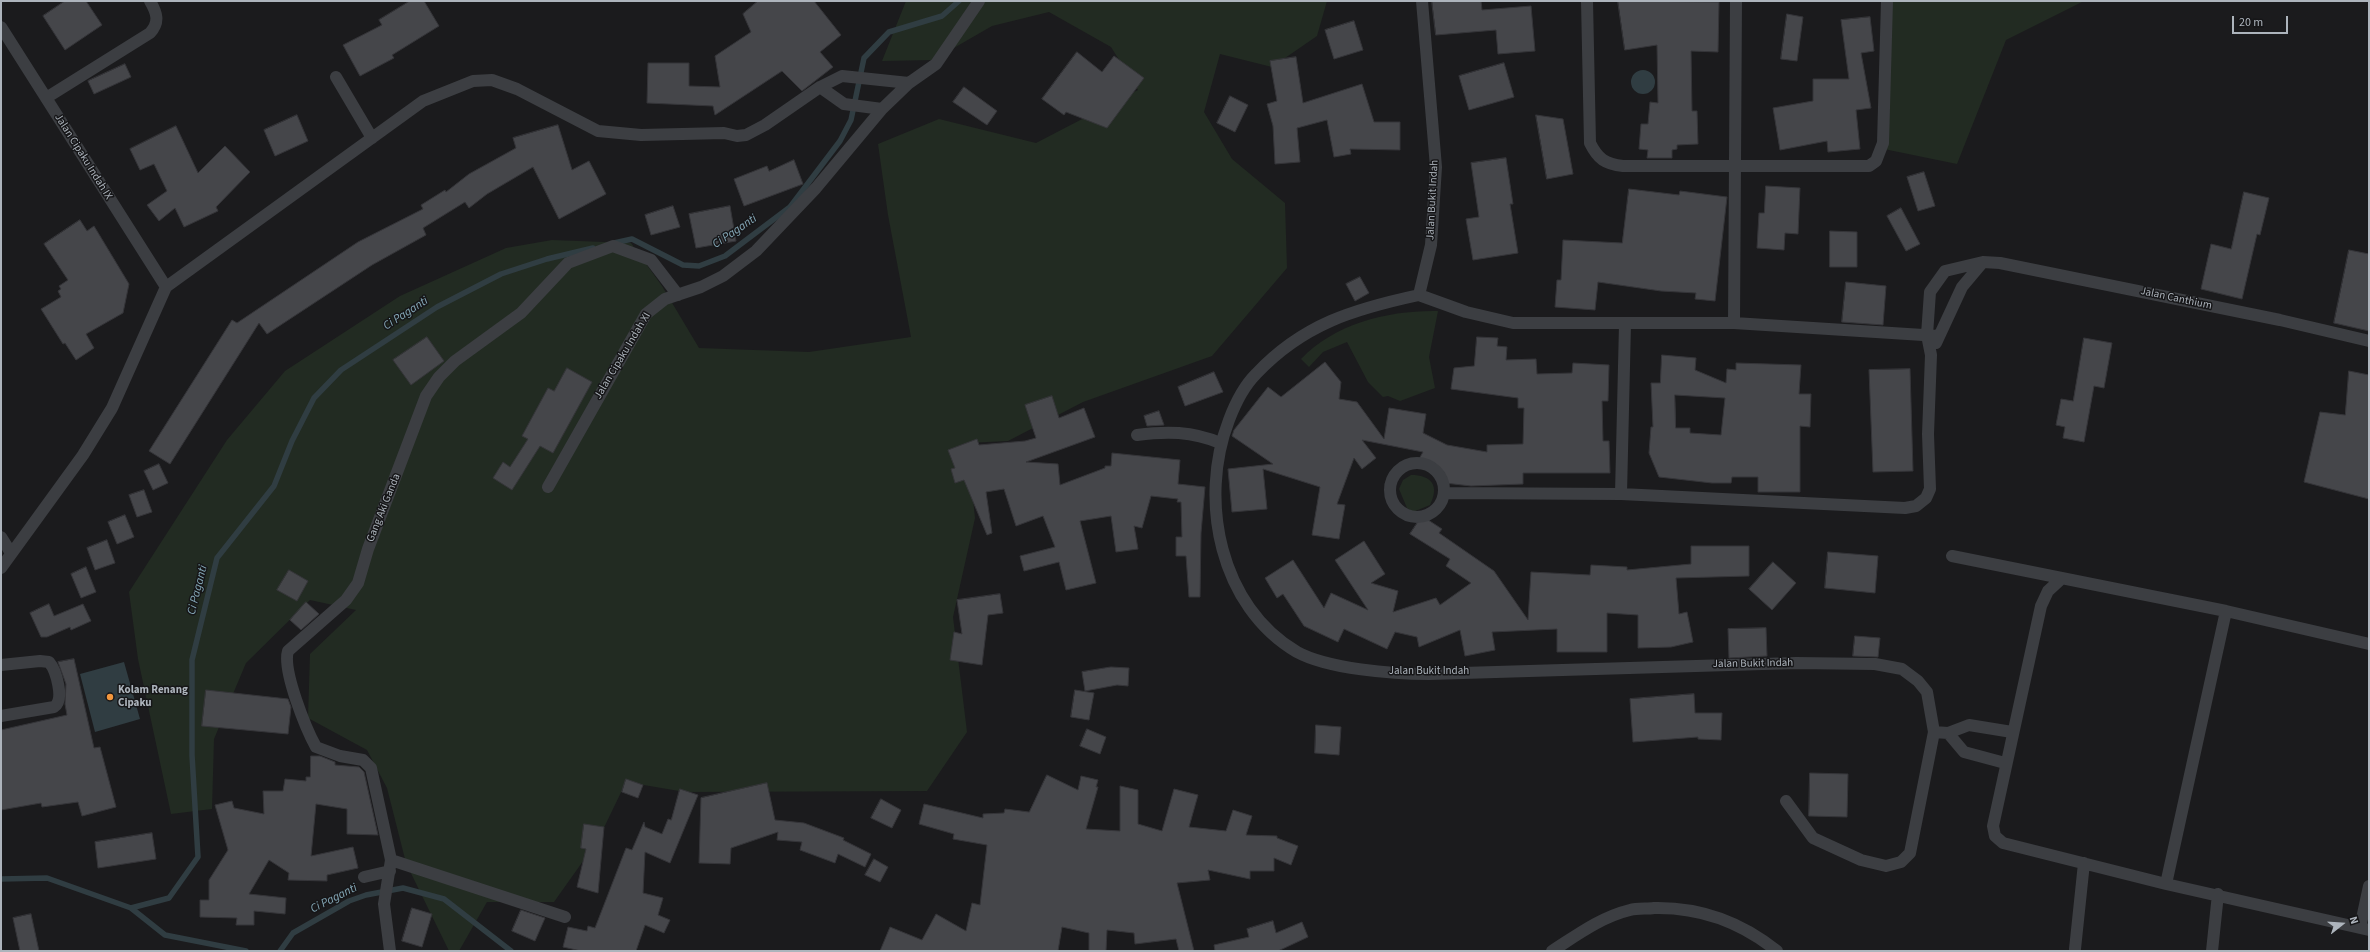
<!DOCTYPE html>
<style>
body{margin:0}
#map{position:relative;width:2370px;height:952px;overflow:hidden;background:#1b1b1d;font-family:"Source Sans 3",sans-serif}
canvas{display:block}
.frame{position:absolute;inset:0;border:2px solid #adb4bc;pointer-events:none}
.north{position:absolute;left:2322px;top:904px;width:40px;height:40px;-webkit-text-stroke:3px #161618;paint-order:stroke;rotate:73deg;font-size:11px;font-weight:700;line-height:16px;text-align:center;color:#adb4bc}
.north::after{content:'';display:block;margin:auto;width:14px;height:18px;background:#adb4bc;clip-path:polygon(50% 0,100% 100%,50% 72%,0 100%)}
.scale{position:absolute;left:2232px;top:16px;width:56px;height:18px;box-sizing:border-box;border:2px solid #adb4bc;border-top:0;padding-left:5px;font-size:12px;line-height:14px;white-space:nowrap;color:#adb4bc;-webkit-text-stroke:3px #161618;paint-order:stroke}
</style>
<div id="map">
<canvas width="2370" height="952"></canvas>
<div class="frame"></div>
<div class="north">N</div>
<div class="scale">20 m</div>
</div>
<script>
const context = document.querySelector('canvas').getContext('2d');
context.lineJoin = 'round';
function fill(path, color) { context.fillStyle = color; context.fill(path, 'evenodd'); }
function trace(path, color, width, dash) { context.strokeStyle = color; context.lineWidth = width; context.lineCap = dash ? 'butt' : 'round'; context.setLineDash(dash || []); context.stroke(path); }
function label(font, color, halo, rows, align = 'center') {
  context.font = font + ' "Source Sans 3",sans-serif'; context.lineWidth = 3; context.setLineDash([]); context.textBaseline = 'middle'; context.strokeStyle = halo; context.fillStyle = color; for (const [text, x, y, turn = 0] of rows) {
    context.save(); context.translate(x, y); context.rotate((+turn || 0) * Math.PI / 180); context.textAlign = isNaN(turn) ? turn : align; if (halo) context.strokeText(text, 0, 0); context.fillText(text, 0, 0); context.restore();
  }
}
fill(new Path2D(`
 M906,1h421l-10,35 -45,31 -52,-13 -16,58 28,47 53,44 2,65 -75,88 -129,46 -75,39 -41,2 8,75 -22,99 14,115 -40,59 -242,1 -59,-10 -28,58 -44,62h-67l-28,49h-10l-43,-88 -19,-75 -20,-38 -59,-32 2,-64 46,-44 -46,-10 -64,63 -32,76 -2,70 -41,5 -33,-155 -9,-67 98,-152 58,-69 115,-75 106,-48 46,-8 79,3 31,43 37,62 110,4 102,-15 -23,-122 -10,-71 61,-25 97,24 102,-53 -27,-43 -62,-35 -57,14 -59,34 -51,1z
 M1884,1h200l-78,39 -49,124 -78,-16z
 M1438,311l-9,46 6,31 -35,13 -12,-5 -5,1 -15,-15 -21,-40 -24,10 -14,15 -8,-8c34,-36 89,-49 137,-48z
 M1411,475c20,0 29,10 19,30l-17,7 -6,-4 -8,-19 4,-9z`), '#222b22');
fill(new Path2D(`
 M1631 82a12 12 0 1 1 24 0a12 12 0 1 1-24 0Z
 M124,662l16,57 -45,13 -15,-58z`), '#303d42');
trace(new Path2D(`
 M614,243l18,-4 51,26 16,1 26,-10 65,-49 50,-66 11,-21 13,-62 25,-26 53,-16 17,-15
 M1,879l46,-1 84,30 34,27 81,16
 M131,908l38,-10 29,-41 -6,-102v-95l25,-102 57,-72 18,-45 22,-43 27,-28 96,-63 64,-33 46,-15 46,-11
 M280,951l13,-18 56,-32 17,-6 37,-7 41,11 67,52`), '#303d42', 5.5);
const building = new Path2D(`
 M65,1h21l16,24 -37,25 -22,-34z
 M410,1h14l15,25 -47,29 2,3 -34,18 -17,-31 39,-20 -3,-5z
 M758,1h56l27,34 -21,17 13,15 -31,24 -20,-20 -67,44 -2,-9 -66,-3 1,-40h41v23l31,1 -5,-31 36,-24 -8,-18z
 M1432,1h49l1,9 49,-4 4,45 -37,3 -2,-24 -60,5z
 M1618,1l101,1 -1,50 -27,-1 1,60h5l1,33 -21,1v4l-5,1v8h-25l1,-8 -9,-1 2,-25h7l2,-22 8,1 -1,-58 -32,5z
 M1787,14l16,3 -6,44 -16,-2z
 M1870,17l4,34 -13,2 10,55 -15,2 4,39 -32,3 -1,-11 -47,9 -7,-42 40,-7v-22h36l-8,-59z
 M1354,21l9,29 -29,9 -9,-29z
 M1077,52l25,20 12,-16 30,22 -37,50 -41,-16 -2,3 -22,-16z
 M1296,57l7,46 59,-19 12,38h26v28l-50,-1 1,5 -17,3 -7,-37 -30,8 3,34 -25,2 -2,-38 -6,-22 10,-3 -7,-40z
 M1504,63l10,34 -45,13 -10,-34z
 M125,64l6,13 -37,17 -6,-13z
 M964,87l33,24 -10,14 -34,-23z
 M1230,96l18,9 -13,27 -18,-9z
 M297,115l11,26 -33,15 -11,-26z
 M1536,115l27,4 10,55 -26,5z
 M558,125l14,45 17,-9 17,33 -47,25 -26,-52 -46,27 -18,14 -4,-6 -42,26 3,7 -54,30 -105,69 -8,-11 -89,141 -21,-13 83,-131 5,3 121,-81 65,-33 -2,-4 24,-15 1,2 23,-18 47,-26 -3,-10z
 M176,126l22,47 27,-27 25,26 -34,35 2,4 -34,16 -9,-19 -16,13 -12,-16 20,-14 -13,-27 -14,6 -10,-21z
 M1506,158l7,46h-3l8,49 -45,7 -7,-41 13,-2 -8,-54z
 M794,160l9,24 -59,22 -10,-27 33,-13 2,5z
 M1924,172l11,34 -17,5 -11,-34z
 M1766,186l34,2 -2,46 -13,-1 -1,17 -27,-2 2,-35h5z
 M1629,189l50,6 1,-4 47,6 -12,104 -20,-2 1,-6 -35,-2 -63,-9 -3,28 -40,-3 2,-27h4l2,-40 59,3z
 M2244,192l25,6 -9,37 -3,-1 -15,65 -41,-10 10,-45 20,5z
 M673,206l7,21 -29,8 -6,-20z
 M730,206l6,35 -40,7 -7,-34z
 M1901,208l19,36 -14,7 -19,-35z
 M80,220l7,11 7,-5 35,58 -6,29 -37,21 8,14 -18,12 -11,-17 -2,1 -22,-35 20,-12 -3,-6 3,-2 -2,-3 9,-6 -24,-36z
 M1830,231l27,1v35h-27z
 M2349,250l20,4v77l-35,-8z
 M1360,277l9,16 -14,8 -9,-17z
 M1846,282l40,4 -3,39 -41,-3z
 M427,337l17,24 -33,24 -18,-25z
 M1477,337l21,1 -1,8 10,1 -1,13 30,-1 1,15 35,-1 1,-10 36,2 -1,36h-6l1,40h6l1,32h-87v11l-52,2 -26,-3 -1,-11 -25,-13 4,-7 -61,-12 14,18 -14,11 -8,-11 -17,46 8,1 -6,34 -27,-4 8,-48 -57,-18 4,40 -35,3 -4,-43 45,-5 -41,-28 2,-6 34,-43 13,10 44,-35 16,20 -2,17 18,3 27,37 5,-31 37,6 -3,19 24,12 40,7v-7l36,-1 1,-36h-6v-10l-67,-9 3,-21 20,-2z
 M2084,338l28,5 -8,45 -10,-2 -10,56 -21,-4 2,-11 -9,-2 5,-26 12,2z
 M1662,355l34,3 -1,12 31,13 1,-14 9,1v-7l65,2 -2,29h12l-1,33 -10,-1v66h-42v-15h-26l-1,6h-19l-53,-6 -10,-24 2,-26h2l-2,-44h9zM1675,395l50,3 -4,37 -31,-2v-5h-14z
 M567,368l25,14 -39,71 -13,-7 -28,44 -19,-12 10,-16 7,5 18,-28 -6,-3 26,-48 6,3z
 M1910,369l3,102 -40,1 -4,-102z
 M2349,371l20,4v124l-65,-17 16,-70 25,3z
 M1214,372l9,20 -38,14 -7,-19z
 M1052,396l7,22 25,-10 11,29 -69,25 32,2 2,21 45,-17v-2h6l1,-13 68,7 -2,24 27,3 -4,46 -1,64h-11l-3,-41h-10v-19h6l-1,-35h-4l1,-3 -27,-3 -9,32 -8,-2 4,23 -22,3 -5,-36 -31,5 16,62 -30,7 -7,-28 -35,9 -4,-15 35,-9 -12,-31 -27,10 -12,-37 -18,3 6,41 -5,2 -23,-55 -9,3 -4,-14 4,-1 -7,-18 29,-11 2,6 46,-4 11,-3 -11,-33z
 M1159,411l5,14 -17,1 -3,-10z
 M159,464l9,19 -15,7 -9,-19z
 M144,490l8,22 -15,5 -8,-22z
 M125,515l9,22 -17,7 -9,-22z
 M1422,516l20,13 -3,4 55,38 34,49 3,-48 59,3 1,-10 36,2v3l64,-6v-18h58v30l-73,2 3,36 8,-2 6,30 -22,5 -33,1v-33l-31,-2v39h-50v-23l-65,3 3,18 -30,6 -5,-26 -41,17 -2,-10 -22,-5 -8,17 -43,-20 -6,13 -34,-16 -21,-32 -6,4 -12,-20 28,-18 31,48 7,-15 37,17 -33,-50 29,-19 21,33 -14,9 27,8 -5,21 43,-14 4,7 31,-22 -25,-17 4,-7 -40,-25z
 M107,540l8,23 -20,7 -8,-22z
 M1828,552l50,4 -3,37 -50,-5z
 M1773,562l23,21 -24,27 -23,-21z
 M86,567l10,25 -15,6 -10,-24z
 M289,570l19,11 -11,20 -20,-11z
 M1000,594l3,19 -15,2 -6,50 -32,-5 4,-28 8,2 -5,-34z
 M306,602l13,12 -18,16 -11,-10z
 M49,604l5,12 29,-12 8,17 -20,9 -1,-3 -23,10h-6l-11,-24z
 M1766,628l1,28 -38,2 -1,-29z
 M1855,636l25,2 -2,19 -25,-1z
 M74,659l20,89 6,-1 16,60 -34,9 -4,-14 -36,5 -1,-4 -40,7v-80l66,-15 -2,-11 1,-20 -8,-22z
 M1111,667l18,1 -1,18 -11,-1 -32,6 -3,-19z
 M206,690l82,9 3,8 -3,27 -86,-8z
 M1075,690l19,3 -5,27 -18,-3z
 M1694,694l1,19h27l-1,27 -23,-1v-2l-65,5 -3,-43z
 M1316,725l25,2 -2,28 -24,-2z
 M1087,729l19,8 -6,17 -20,-8z
 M311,756h9l15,6v3l24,2 5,5 14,63 -31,-1v-25l-31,-5 -5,52 42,-9 5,21 -31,7v6l-39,-1 1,-7 -20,-13 -20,34 37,4 -1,16 -31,-3v14h-18l1,-7 -37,-1v-17h9v-20l19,-30 -13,-45 17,-4 2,7 30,6 -1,-23h20l2,-12 21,2v-4h4z
 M1810,773l38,1 -1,43 -38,-1z
 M1047,775l31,15 3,-14 17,4 -2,7h2l-12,42 34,2v-45l18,4v34l24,7 12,-42 24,6 -9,32 37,4 7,-21 19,6 -6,19 31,1v2l21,8 -7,19 -17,-7v13h-24v8l-42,-9 2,10 -33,3 17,68h-15l-3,-12 -41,5 -1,-11 -27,-3 -1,21h-17v-18l-27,-6 -4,24h-178l10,-24 32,13 14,-26 30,17 6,-28 8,2 7,-60 -34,-6 1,-5 -35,-10 5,-20 59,14v-4l21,-1 1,-4 24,3z
 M626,779l17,6 -5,13 -16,-6z
 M767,783l8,37 29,3 40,15 -1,2 28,14 -6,13 -27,-13 -3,9 -35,-13 2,-8 -25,-2 1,-8 -47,16 -1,16 -31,-1 2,-65z
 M680,789l18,6 -28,68 -25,-11 -2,41 20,5 -5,17 12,5 -6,13 -19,-8 -9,26h-55l-18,-4 5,-20 19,4 1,-5 7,2 31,-80 6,2 12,-28 1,5 17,7 6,-15 3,1z
 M881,799l20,11 -9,18 -21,-10z
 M584,824l20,3 -6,66 -21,-6 9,-38 -5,-1z
 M152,833l4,26 -58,9 -3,-26z
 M874,859l14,8 -8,15 -15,-7z
 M412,908l20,6 -10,33 -20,-6z
 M521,910l24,8 -10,23 -23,-10z
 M31,914l8,37h-19l-7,-33z
 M1273,921l3,12 26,-11 6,15 -30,14h-63l-1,-6 35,-8 -2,-8z`);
fill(building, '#45464a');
trace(building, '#353539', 1);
trace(new Path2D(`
 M1587,1l3,142c8,16 15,21 33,23h246l7,-5 7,-18 4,-142
 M1,27l165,260
 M336,77l36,61
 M820,87l24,17 38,5 27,-26 27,-19 43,-63
 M46,98l104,-65c10,-11 7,-20 0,-32
 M1419,295c-65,14 -116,29 -163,79 -13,13 -21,30 -27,46 -31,80 -9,187 68,232 31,17 96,22 132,22l367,-11 79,1 27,5 16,12 9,11 7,40 -24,121 -9,9 -15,4 -25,-6 -48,-22 -27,-37
 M1419,295l47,17 47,11h221l205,13
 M1419,295l12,-50 5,-78 -14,-166
 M1734,323l2,-322
 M1936,343l26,-56 21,-25
 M1137,435c29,-4 55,-4 83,8
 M1390 490a27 27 0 1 1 54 0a27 27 0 1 1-54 0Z
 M548,487l98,-173 19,-15 36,-12 22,-11 33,-25 60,-63 66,-79
 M1444,493l177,1 284,14 11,-2 10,-8 4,-9 -2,-55 3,-79 -4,-20 3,-43 15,-21 38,-9 17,1 280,57 89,21
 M1621,494l4,-170
 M1,537l10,16
 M1952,556l274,55 143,33
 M1,568l82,-113 29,-47 54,-121 257,-186 50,-20 19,-1 25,9 81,42 43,4 83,-2 13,3 9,-1 19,-10 55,-38 22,-11 67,7
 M2061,579l-13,12 -7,15 -48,220 2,10 8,7 163,41 203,46
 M1,665l39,-4 9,1c7,8 16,38 5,45l-53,9
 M1934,732l14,1 21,-8 43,7
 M1948,733l16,19 41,11
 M391,860l174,57
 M364,877l26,-6
 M2166,884l60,-273
 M2360,928l9,-42
 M2075,949l9,-86
 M390,951l-6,-47 7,-44 -20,-92 -8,-8 -23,-4 -24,-9c-10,-18 -34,-77 -28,-96l58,-51 12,-17 10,-34 58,-153 13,-19 16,-16 66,-48 47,-50 45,-17 38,14 27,35
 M1552,951c25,-16 49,-34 78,-41 7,-2 17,-1 24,-2 47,-1 87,14 123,43
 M2212,951l6,-57`), '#3c3e42', 12);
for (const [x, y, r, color] of [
 [110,697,4,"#f3973d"]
]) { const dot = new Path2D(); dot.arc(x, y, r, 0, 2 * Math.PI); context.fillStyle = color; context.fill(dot); trace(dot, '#161618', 1.5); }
label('11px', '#adb4bc', '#161618', [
 ["Jalan Cipaku Indah IX",83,157,58],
 ["Jalan Bukit Indah",1433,200,-87],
 ["Jalan Canthium",2176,299,12],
 ["Jalan Cipaku Indah XI",623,356,-59],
 ["Gang Aki Ganda",384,508,-68],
 ["Jalan Bukit Indah",1753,664,-1],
 ["Jalan Bukit Indah",1429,672]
]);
label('bold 11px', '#adb4bc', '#161618', [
 ["Kolam Renang",118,691],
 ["Cipaku",118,704]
], 'left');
label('italic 12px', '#85a8b7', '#161618', [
 ["Ci Paganti",735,232,-34],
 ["Ci Paganti",406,314,-33],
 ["Ci Paganti",198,590,-76],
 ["Ci Paganti",334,899,-27]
]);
</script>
